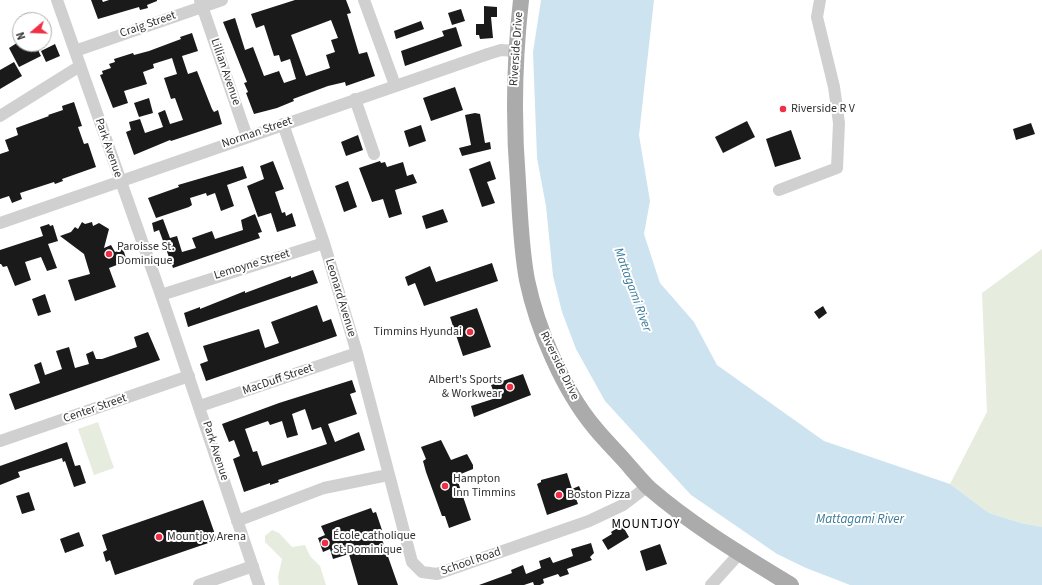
<!DOCTYPE html>
<meta charset="utf-8">
<style>
body{margin:0}
#map{position:relative;width:1042px;height:585px;overflow:hidden;background:#fff;font-family:"Source Sans 3",sans-serif}
canvas{display:block}
.north{position:absolute;left:12px;top:12px;width:40px;height:40px;box-sizing:border-box;background:#fff;border:1px solid #adadad;border-radius:50%;rotate:251deg;font-size:11px;font-weight:700;line-height:16px;text-align:center;color:#333}
.north::after{content:'';display:block;margin:auto;width:14px;height:18px;background:#ef2f46;clip-path:polygon(50% 0,100% 100%,50% 72%,0 100%)}
</style>
<div id="map">
<canvas width="1042" height="585"></canvas>
<div class="north">N</div>
</div>
<script>
const context = document.querySelector('canvas').getContext('2d');
context.lineJoin = 'round';
function fill(path, color) { context.fillStyle = color; context.fill(path, 'evenodd'); }
function trace(path, color, width, dash) { context.strokeStyle = color; context.lineWidth = width; context.lineCap = dash ? 'butt' : 'round'; context.setLineDash(dash || []); context.stroke(path); }
function label(font, color, halo, rows, align = 'center') {
  context.font = font + ' "Source Sans 3",sans-serif'; context.lineWidth = 4; context.setLineDash([]); context.textBaseline = 'middle'; context.strokeStyle = halo; context.fillStyle = color; for (const [text, x, y, turn = 0] of rows) {
    context.save(); context.translate(x, y); context.rotate((+turn || 0) * Math.PI / 180); context.textAlign = isNaN(turn) ? turn : align; if (halo) context.strokeText(text, 0, 0); context.fillText(text, 0, 0); context.restore();
  }
}
fill(new Path2D(`
 M1042,249v278l-21,-4 -32,-10 -39,-29 37,-72 -5,-119z
 M98,422l16,46 -20,7 -16,-46z
 M272,530l7,3 13,14 13,-2 5,11 10,10 6,19h-47l-1,-8 4,-18 -17,-17v-6z`), '#e6ecde');
fill(new Path2D(`
 M541,0h113l-15,135 11,66 -6,33 16,49 34,39 23,43 107,76 126,43 39,29 32,10 21,4v58h-192l-44,-17 -29,-14 -86,-59 -86,-94 -29,-52 -14,-37 -9,-36 -7,-70 -9,-48 -4,-106z`), '#cde4f0');
fill(new Path2D(`
 M91,0h11l1,2 6,-2h48v1l-10,4 1,3 -8,2 -1,-3 -41,12z
 M295,0h51l5,13 -4,1 12,40 8,-2 8,24 -29,10 -1,-4 -17,4 -35,13 1,2 -17,7 -23,6 -8,-21 2,-1 -4,-9 3,-1 -24,-60 12,-4 10,32 8,-3 11,29 15,-5 5,12 12,-4 -6,-20 -9,3 -2,-7 -5,1 -10,-31 -8,3 -5,-14zM331,20l7,18 -7,2 4,12 -9,3 4,13 -24,8 -15,-41z
 M484,6l13,1v10h-6l2,21 -13,1 -1,-4h-3v-11h8z
 M461,9l4,12 -13,4 -4,-12z
 M421,21l3,8 -28,10 -2,-8z
 M456,27l6,19 -57,20 -4,-15 43,-15 -2,-5z
 M192,33l6,18 -16,5 6,18 9,-3 15,38 2,3 4,-2 4,14 -51,17 -1,-1 -36,15 -8,-23 5,-2 -2,-8 11,-3 5,14 18,-6 -5,-14 7,-3 5,14 13,-4 -8,-22 -4,1 -7,-21 13,-4 -5,-16 -19,6 1,4 -11,4 4,12 -23,7 4,12 -15,5 -13,-33 3,-1 -1,-3 9,-3 -2,-4 6,-2 -1,-3 19,-6 1,2 15,-4 32,-12 -1,-2z
 M20,41v3h15l6,12 -22,11 -10,-19z
 M55,44l5,12 -14,6 -5,-11z
 M14,62l8,14 -22,13v-19z
 M455,87l8,23 -32,11 -8,-23z
 M149,98l4,15 -14,4 -5,-14z
 M74,102l8,24 -4,1 6,17 4,-1 8,24 -34,12 1,2 -8,3 -1,-2 -34,11 2,6 -10,4 -3,-7 -9,3v-45l9,-3 -4,-11 13,-5 -2,-7 33,-12 -1,-1 15,-5 -1,-4z
 M475,113l5,1 5,29 5,-1 1,7 -29,7 -3,-8 12,-3 -6,-30z
 M747,121l8,16 -32,16 -8,-16z
 M1031,123l4,11 -19,6 -3,-11z
 M421,125l5,16 -17,6 -5,-16z
 M791,130l10,29 -26,8 -9,-28z
 M358,135l5,15 -17,6 -5,-14z
 M273,161l11,28 -9,3 7,21 3,-1 1,4 6,-3 4,13 -19,6 -6,-19 -13,4 -11,-31 17,-7 -4,-13z
 M380,161l1,2 4,-1 2,5 16,-5 4,14 6,-2 4,9 -22,7 7,24 -13,4 -6,-19 -11,3 -13,-34z
 M490,161l6,18 -9,3 8,21 -13,4 -13,-38z
 M243,166l4,12 -20,7 7,21 -13,5 -6,-18 -8,3 -1,-3 -16,5 2,7 -3,2 -33,11 -8,-20 31,-11 -1,-2z
 M348,181l9,26 -13,5 -9,-26z
 M443,209l5,13 -22,7 -4,-13z
 M255,214l7,18 -4,1 2,5 -87,30 -14,-38 -5,2 -2,-9 11,-4 7,19 7,-2 5,16 14,-4 -4,-10 20,-7 3,8 28,-9 -2,-10z
 M82,222l3,2 7,-2 1,4 6,-3 10,6 -5,19 7,-3 4,7 8,-3 4,12 -18,7 7,19 -41,14 -7,-21 22,-6 -6,-20 -24,-18 11,-4 4,-5 3,2z
 M49,224l1,2 3,-1 5,16 -10,3 9,24 -10,3 -6,-14 -16,5 6,18 -16,6 -8,-20 -4,1 -2,-3h-1v-14l43,-14 -3,-9z
 M492,263l6,18 -74,25 -9,-23 -7,3 -3,-9 25,-11 6,16z
 M313,270l5,13 -130,44 -4,-14 16,-6v2l45,-18v2l46,-17v2z
 M45,294l6,18 -13,4 -6,-17z
 M317,305l6,17 8,-3 6,17 -131,45 -6,-17 8,-3 -5,-15 56,-17 6,19 14,-5 -8,-21z
 M823,306l4,7 -8,6 -5,-7z
 M477,308l14,39 -28,9 -13,-39z
 M148,332l12,28 -145,50 -6,-16 31,-11 -6,-18 7,-3 4,13 17,-6 -6,-18 13,-4 6,21 14,-4 -3,-10 7,-3 3,8h6l35,-12 -3,-10z
 M523,374l8,21 -57,22 -3,-11 25,-8 -5,-13z
 M352,380l4,12 -6,2 7,20 -29,10 7,18 24,-10 6,18 -87,30 1,2 -9,3v-2l-26,9 -11,-33 7,-3 -6,-16 -5,2 -7,-18 57,-21zM305,409l7,21 9,-3 6,17 -65,22 -5,-15 -4,1 -8,-23 23,-8 2,4 12,-4 5,17 11,-3 -6,-21z
 M441,440l10,20 16,-6 6,11v4l-17,7 15,44 -22,8 -4,-12h-3l-16,-44 -3,-11 3,-2 -5,-12z
 M67,442l8,24 5,-1 6,18 -12,4 -9,-26 -2,1 -1,-4 -44,14 2,5 -20,8v-19z
 M567,473l5,16 7,-3 3,7 -7,3 3,8 -31,11 -10,-31 4,-2v-2z
 M29,492l6,18 -13,4 -6,-18z
 M203,500l14,40 -102,35 -5,-15 -4,2 -3,-10 4,-2 -5,-15z
 M371,508l2,5 3,-1 6,18 -3,1 19,54h-40l-9,-31 -16,5 -3,-10 -7,3 -5,-14 7,-3 -4,-9z
 M622,525l7,12 -21,13 -6,-10 10,-6 -1,-2z
 M79,532l5,14 -19,7 -5,-14z
 M591,543l3,10 -4,4 2,3 -25,9 2,5 -9,3 -2,-3 -15,5 1,4 -4,2h-6l-1,-3 -9,3h-45l33,-12 -1,-3 12,-5 3,9 15,-6 -2,-7 11,-4 3,6 20,-7 -2,-7z
 M660,544l7,20 -21,7 -6,-20z`), '#1a1a1a');
trace(new Path2D(`
 M57,0l104,295 98,290
 M200,0l47,137
 M364,0l31,85
 M75,51l147,-51
 M355,99l19,55
 M0,116l80,-50
 M283,124l41,119 33,110 55,209 10,10 15,2 152,-53 34,-16 25,-19
 M779,190l58,-22 2,-45 -5,-36 -17,-70 3,-17
 M0,223l488,-169 13,-4 14,1
 M161,295l163,-52
 M200,406l157,-53
 M0,441l189,-65
 M237,521l87,-33 64,-13
 M199,585l54,-19
 M711,585l28,-31`), '#d0d0d0', 12);
trace(new Path2D(`
 M521,0c-7,62 -8,120 -3,182 2,32 3,66 9,98 10,48 36,110 68,148 9,11 19,21 28,31 9,10 17,20 26,29 44,38 93,67 142,97`), '#ababab', 16);
for (const [x, y, r, color] of [
 [783,109,4,"#ef2f46"],
 [109,254,4,"#ef2f46"],
 [470,332,4,"#ef2f46"],
 [510,387,4,"#ef2f46"],
 [445,486,4,"#ef2f46"],
 [559,495,4,"#ef2f46"],
 [159,537,4,"#ef2f46"],
 [325,543,4,"#ef2f46"]
]) { const dot = new Path2D(); dot.arc(x, y, r, 0, 2 * Math.PI); context.fillStyle = color; context.fill(dot); trace(dot, '#fff', 1.5); }
label('12px', '#333', '#fff', [
 ["Craig Street",148,25,-19],
 ["Riverside Drive",517,49,-86],
 ["Lillian Avenue",225,72,71],
 ["Norman Street",257,133,-19],
 ["Park Avenue",108,148,71],
 ["Lemoyne Street",252,265,-17],
 ["Leonard Avenue",340,298,73],
 ["Riverside Drive",559,366,64],
 ["MacDuff Street",278,380,-19],
 ["Center Street",95,409,-19],
 ["Park Avenue",215,451,72],
 ["School Road",471,562,-19]
]);
label('12px', '#333', '#fff', [
 ["Riverside R V",791,109],
 ["Paroisse St.",117,247],
 ["Dominique",117,261],
 ["Timmins Hyundai",462,332,"right"],
 ["Albert's Sports",502,380,"right"],
 ["& Workwear",502,394,"right"],
 ["Hampton",453,479],
 ["Inn Timmins",453,493],
 ["Boston Pizza",567,495],
 ["École catholique",333,536],
 ["St-Dominique",333,550],
 ["Mountjoy Arena",167,537]
], 'left');
label('italic 13px', '#3a7a9b', '#fff', [
 ["Mattagami River",632,290,70],
 ["Mattagami River",860,520]
]);
context.letterSpacing = '1px';
label('13px', '#000', '#fff', [
 ["MOUNTJOY",646,525]
]);
context.letterSpacing = '0px';
</script>
